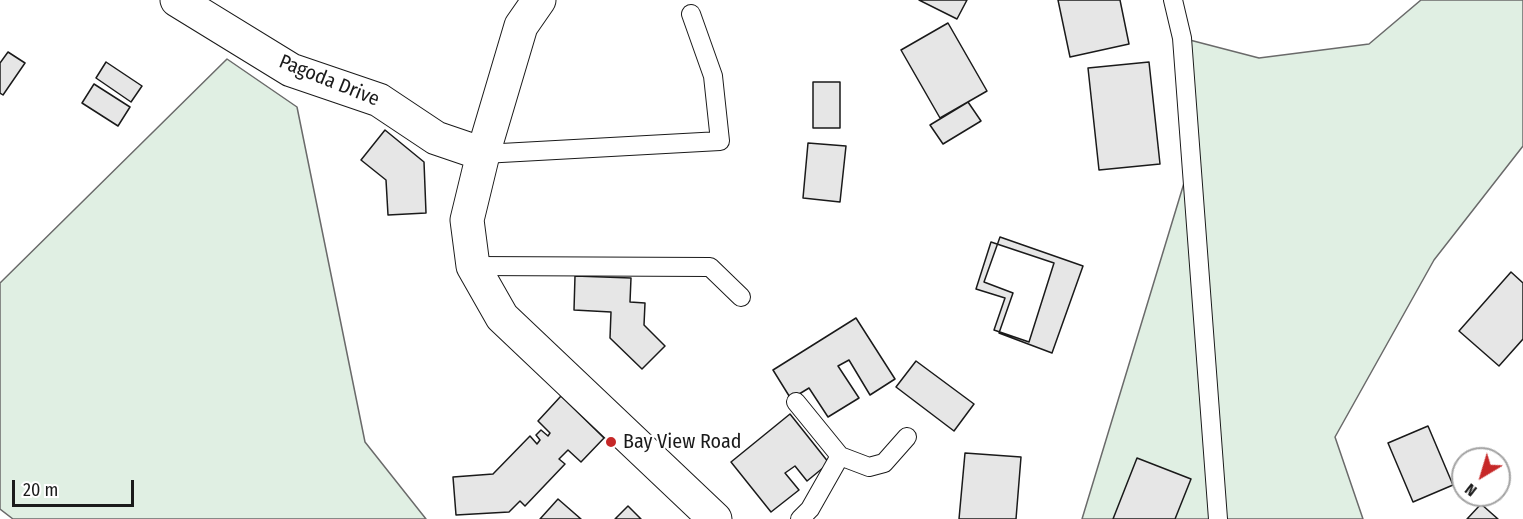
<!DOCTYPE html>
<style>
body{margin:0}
#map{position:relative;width:1523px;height:519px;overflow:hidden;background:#fff;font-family:"Fira Sans Condensed",sans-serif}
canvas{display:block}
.north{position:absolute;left:1451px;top:447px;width:60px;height:60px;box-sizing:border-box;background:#fff;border:2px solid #a3a3a3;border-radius:50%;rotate:218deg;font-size:16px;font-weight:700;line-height:24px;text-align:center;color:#1a1a1a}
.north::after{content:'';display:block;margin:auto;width:21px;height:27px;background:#c62828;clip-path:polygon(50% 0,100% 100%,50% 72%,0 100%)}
.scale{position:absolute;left:12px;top:480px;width:122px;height:27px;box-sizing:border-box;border:3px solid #1a1a1a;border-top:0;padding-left:8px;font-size:18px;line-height:21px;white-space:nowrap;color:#1a1a1a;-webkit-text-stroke:4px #fff;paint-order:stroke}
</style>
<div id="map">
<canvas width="1523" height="519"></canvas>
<div class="north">N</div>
<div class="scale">20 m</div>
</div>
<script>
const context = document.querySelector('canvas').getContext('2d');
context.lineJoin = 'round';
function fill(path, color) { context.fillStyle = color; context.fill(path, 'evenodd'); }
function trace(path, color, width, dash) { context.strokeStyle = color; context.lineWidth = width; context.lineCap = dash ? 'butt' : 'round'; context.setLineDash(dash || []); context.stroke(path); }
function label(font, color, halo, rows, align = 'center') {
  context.font = font + ' "Fira Sans Condensed",sans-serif'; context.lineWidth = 4.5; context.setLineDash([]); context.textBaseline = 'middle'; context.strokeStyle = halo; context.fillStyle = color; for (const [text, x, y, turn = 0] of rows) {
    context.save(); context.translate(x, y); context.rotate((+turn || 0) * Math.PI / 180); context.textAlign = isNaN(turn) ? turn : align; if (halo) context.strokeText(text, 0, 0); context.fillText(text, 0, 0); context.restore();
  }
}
const green = new Path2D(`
 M1421,0h102v146l-89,114 -99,177 28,82h-281l109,-359 -9,-122 77,20 110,-14z
 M227,59l70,48 68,335 61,77h-413l-13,-10v-226z`);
fill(green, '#e0efe3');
trace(green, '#6a6a6a', 1.5);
const building = new Path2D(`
 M919,0h48l-10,19z
 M1058,0h62l9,44 -59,13z
 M948,23l39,68 -47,27 -39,-68z
 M8,52l17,11 -22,32 -3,-2v-30z
 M106,62l36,24 -11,16 -35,-24z
 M1149,62l11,102 -61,6 -11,-102z
 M813,82h27v46h-27z
 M94,84l36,23 -12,19 -36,-23z
 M968,102l13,19 -38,23 -13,-19z
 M385,130l39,32 2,51 -38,2 -2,-35 -25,-20z
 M808,143l38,3 -6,56 -37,-4z
 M1000,237l83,29 -31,87 -53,-20 14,-40 -29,-11z
 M991,242l63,21 -25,79 -35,-12 11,-32 -29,-9z
 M1511,272l12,11v56l-24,27 -40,-35z
 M575,276l56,2 -1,24 15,1 -1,22 21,21 -23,23 -32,-31 1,-26 -37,-2z
 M856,318l39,61 -25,16 -21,-35 -11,6 21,32 -31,19 -19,-29 -18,11 -18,-29z
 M916,361l58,43 -20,27 -58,-44z
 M561,396l43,42 -23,24 -13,-12 -9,9 6,5 -40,42 -5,-5 -11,11 -53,3 -3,-38 40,-3 37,-38 7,8 3,-4 -4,-5 5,-5 7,6 2,-3 -12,-12z
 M790,414l39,49 -22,18 -12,-15 -10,7 14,17 -28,22 -40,-50z
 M1428,426l25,59 -40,17 -25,-59z
 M965,453l56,4 -5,62h-57z
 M1137,458l54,21 -16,40h-62z
 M558,499l23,20h-41z
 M1481,504l17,15h-31z
 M628,506l13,13h-26z`);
fill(building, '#e6e6e6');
trace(building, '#1a1a1a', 1.5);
const service = new Path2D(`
 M1173,0l9,38 36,481
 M483,154l237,-13 -7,-65 -22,-62
 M473,266l237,1 31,30
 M796,402l44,54 29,11 15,-4 23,-26
 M800,519l10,-10 30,-53`);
const minor = new Path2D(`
 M177,0l114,70 88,30 57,38 47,16
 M539,0l-18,26 -38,128 -16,66 6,46 29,51 213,202`);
trace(service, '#1a1a1a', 20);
trace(minor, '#1a1a1a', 35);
trace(service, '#fff', 18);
trace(minor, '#fff', 33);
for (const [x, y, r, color] of [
 [611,442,6,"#c62828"]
]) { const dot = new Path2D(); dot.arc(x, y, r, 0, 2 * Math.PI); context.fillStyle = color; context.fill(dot); trace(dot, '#fff', 2); }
label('20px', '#1a1a1a', '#fff', [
 ["Pagoda Drive",329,81,22]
]);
label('20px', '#1a1a1a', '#fff', [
 ["Bay View Road",623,442]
], 'left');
</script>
